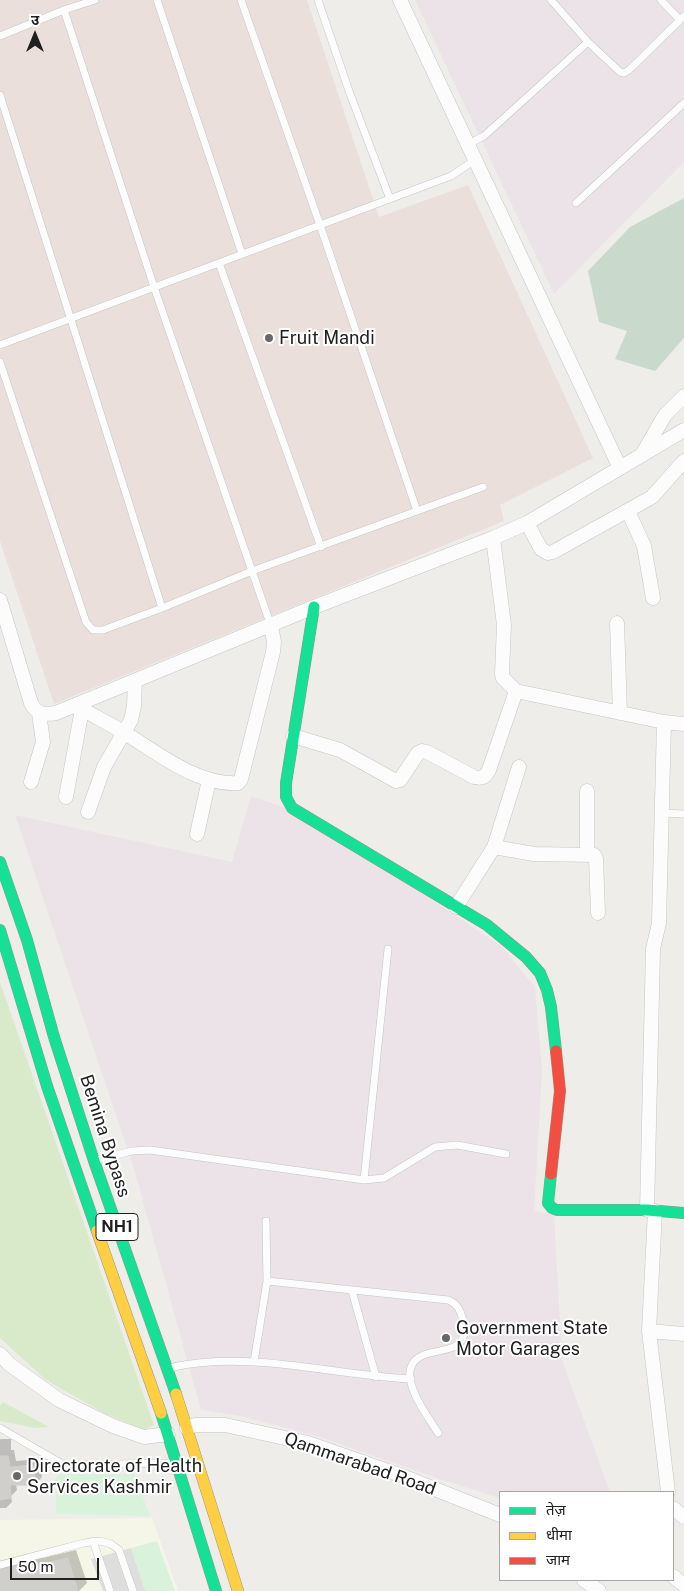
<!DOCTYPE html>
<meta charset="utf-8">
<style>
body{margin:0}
#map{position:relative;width:684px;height:1591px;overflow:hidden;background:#eeedea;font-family:"Public Sans","Noto Sans Devanagari",sans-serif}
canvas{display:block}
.legend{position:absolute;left:499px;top:1491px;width:175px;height:90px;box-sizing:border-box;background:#fff;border:1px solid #a6a6a6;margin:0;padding:6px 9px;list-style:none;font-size:15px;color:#202020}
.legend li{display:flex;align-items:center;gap:10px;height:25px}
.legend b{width:25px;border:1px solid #a6a6a6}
.north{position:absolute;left:10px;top:10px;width:50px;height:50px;-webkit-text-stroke:4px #fff;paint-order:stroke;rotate:0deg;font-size:14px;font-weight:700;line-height:20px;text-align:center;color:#202020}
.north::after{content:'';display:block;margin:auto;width:18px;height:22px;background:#202020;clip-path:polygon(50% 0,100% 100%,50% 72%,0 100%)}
.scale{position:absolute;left:10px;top:1558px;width:89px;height:22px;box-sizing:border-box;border:2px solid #202020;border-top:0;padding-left:6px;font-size:15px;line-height:18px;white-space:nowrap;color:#202020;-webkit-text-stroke:4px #fff;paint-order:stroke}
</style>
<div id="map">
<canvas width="684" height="1591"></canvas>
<ul class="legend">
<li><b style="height:6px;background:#16e098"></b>तेज़</li>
<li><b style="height:6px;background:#ffcf43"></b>धीमा</li>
<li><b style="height:6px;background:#f24e42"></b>जाम</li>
</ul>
<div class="north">उ</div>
<div class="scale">50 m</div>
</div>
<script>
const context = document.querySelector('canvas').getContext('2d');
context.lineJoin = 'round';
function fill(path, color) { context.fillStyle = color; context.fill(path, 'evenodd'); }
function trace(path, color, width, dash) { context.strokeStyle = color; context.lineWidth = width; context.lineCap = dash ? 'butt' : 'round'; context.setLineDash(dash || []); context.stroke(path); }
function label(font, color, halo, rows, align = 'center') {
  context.font = font + ' "Public Sans",sans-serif'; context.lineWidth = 4; context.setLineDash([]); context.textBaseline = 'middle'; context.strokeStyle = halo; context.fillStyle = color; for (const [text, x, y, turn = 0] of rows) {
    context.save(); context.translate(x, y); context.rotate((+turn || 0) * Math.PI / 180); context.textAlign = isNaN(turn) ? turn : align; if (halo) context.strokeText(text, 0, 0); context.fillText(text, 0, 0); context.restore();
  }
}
fill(new Path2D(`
 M0,0h307l72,217 89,-32 125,273 -93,47 4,16 -450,183 -54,-163z`), '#ebdfdc');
fill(new Path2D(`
 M415,0h269v162l-130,132z
 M251,796l52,18 198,132 34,41 7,83 -8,141 20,3 8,146 48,132h-110v6l-60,-19 -120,-42 -79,-21 -40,-6 -68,-245 -118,-350 217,47z`), '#ebe3e7');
fill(new Path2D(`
 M152,1518l26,73h-178v-71z`), '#f5f6e7');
fill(new Path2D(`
 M0,982l154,443 -10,5 -40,-17 -58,-33 -46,-42z
 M3,1402l46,25 -14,1 -35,-7v-15z`), '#d9eacb');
fill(new Path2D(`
 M684,198v140l-29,33 -40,-12 12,-28 -28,-9 -11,-51 42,-44z`), '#c9d9cb');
fill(new Path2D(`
 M59,1474h75l16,42 -94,-2v-35z
 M157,1541l18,50h-30l-14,-43z`), '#d9f2dc');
fill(new Path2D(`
 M131,1548l14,43h-42l-12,-32z`), '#dededc');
fill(new Path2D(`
 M0,1439h11v11h3l2,11 23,-2 3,18 -6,7h-20l1,6 -6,6 1,6 -6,6h-6z
 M76,1550l11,33 -8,8h-79v-23l41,-14 2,4z`), '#0003');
const building = new Path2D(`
 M0,1456h8l2,11 23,-2 3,20h-26l1,13 -11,2z
 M68,1558l10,33h-78v-21l32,-8 2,4z`);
fill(building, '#d1cfcc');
trace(building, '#d1cfcb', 1);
const lane = new Path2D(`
 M157,0l85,254
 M241,0l79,225 97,286
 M318,0l31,91 41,108
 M551,0l37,42 32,30 4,1 5,-3 55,-54
 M661,0l19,20
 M64,10l90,277 117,339
 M0,36l64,-26 31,-10
 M0,95l162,513
 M468,144l16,-8 104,-94
 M576,203l108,-100
 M219,263l102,284
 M0,345l451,-169 24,-16
 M0,362l86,260 7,8h10l59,-22 90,-37 231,-84
 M662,813l22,1
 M97,1160l35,-9 18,-1 214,30 20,-2 51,-31 22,-2 49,9
 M364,1180l24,-231
 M267,1281l181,19c10,4 12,10 15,20 10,44 -42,20 -52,47 -7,19 18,51 27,66
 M352,1291l24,86
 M254,1362l13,-81 -1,-60
 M173,1367c76,-17 160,8 238,12
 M0,1428l64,37 109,-2
 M93,1541l17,50
 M0,1565l84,-22 16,-2 11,3 8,6 14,41`);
const street = new Path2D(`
 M400,0l220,468
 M643,453l22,-38 19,-19
 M628,511l16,35 9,52
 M527,523l14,26 7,4 5,-1 99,-55 32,-36
 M493,538l11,87 -2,49 1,4 13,13 148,31 20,2
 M0,600l31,103c5,11 14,12 25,10l258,-106 179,-69 34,-15 157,-93
 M617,623l3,90
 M77,706c15,9 31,17 46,26 34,20 74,54 115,51l3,-4 32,-127 1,-10 -3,-16
 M293,736l47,14 56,31 4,-1 18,-27 4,-2 5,1 47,25c9,2 11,0 15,-7l27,-79
 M31,782l12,-40 -4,-29
 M66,797l16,-88
 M88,812l16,-45 27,-47 3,-14 1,-24
 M197,834l12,-54
 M494,847l40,7 60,1 2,4 2,54
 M587,855v-64
 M456,907l38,-60 25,-80
 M647,1210l6,-261 6,-26 5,-201
 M649,1331l6,-120
 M0,1354l9,10 50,36 54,26 31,11 24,-3
 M187,1428l8,-3h30l83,18 89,31 103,41
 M668,1492l-19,-161 35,3
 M673,1508l11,9
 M673,1576l11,9
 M584,1580l15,11`);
const fast = new Path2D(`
 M314,607l-28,176v14l6,11 195,117 39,32 14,16 7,17 4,17 5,44
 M0,862l27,78 27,97 40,124 82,233
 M0,930l47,156 50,145
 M551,1174l-3,29 4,5 5,2h90l37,3
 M161,1413l55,178`);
const slow = new Path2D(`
 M97,1231l64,182
 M176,1394l62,197`);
const jam = new Path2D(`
 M551,1174l9,-83 -4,-40`);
trace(lane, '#c5c5c4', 8);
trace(street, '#c5c5c4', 15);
trace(fast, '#949882', 12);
trace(slow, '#949882', 12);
trace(jam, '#949882', 12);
trace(lane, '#fcfcfc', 7);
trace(street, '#fcfcfc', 14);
trace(fast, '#16e098', 11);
trace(slow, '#ffcf43', 11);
trace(jam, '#f24e42', 11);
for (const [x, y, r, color] of [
 [269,338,5,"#686867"],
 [446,1338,5,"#686867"],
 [17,1476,5,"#686867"]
]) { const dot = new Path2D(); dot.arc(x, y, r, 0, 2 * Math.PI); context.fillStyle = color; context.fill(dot); trace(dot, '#fff', 2); }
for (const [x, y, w] of [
 [117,1227,42]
]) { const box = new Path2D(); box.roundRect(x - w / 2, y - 13.5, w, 27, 4); context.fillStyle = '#fff'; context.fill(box); trace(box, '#202020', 1); }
label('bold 16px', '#202020', null, [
 ["NH1",117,1227]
]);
label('18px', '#202020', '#fff', [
 ["Fruit Mandi",279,338],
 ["Government State",456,1328],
 ["Motor Garages",456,1349],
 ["Directorate of Health",27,1466],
 ["Services Kashmir",27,1487]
], 'left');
label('18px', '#202020', '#fff', [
 ["Bemina Bypass",105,1136,72],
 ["Qammarabad Road",360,1464,19]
]);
</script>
